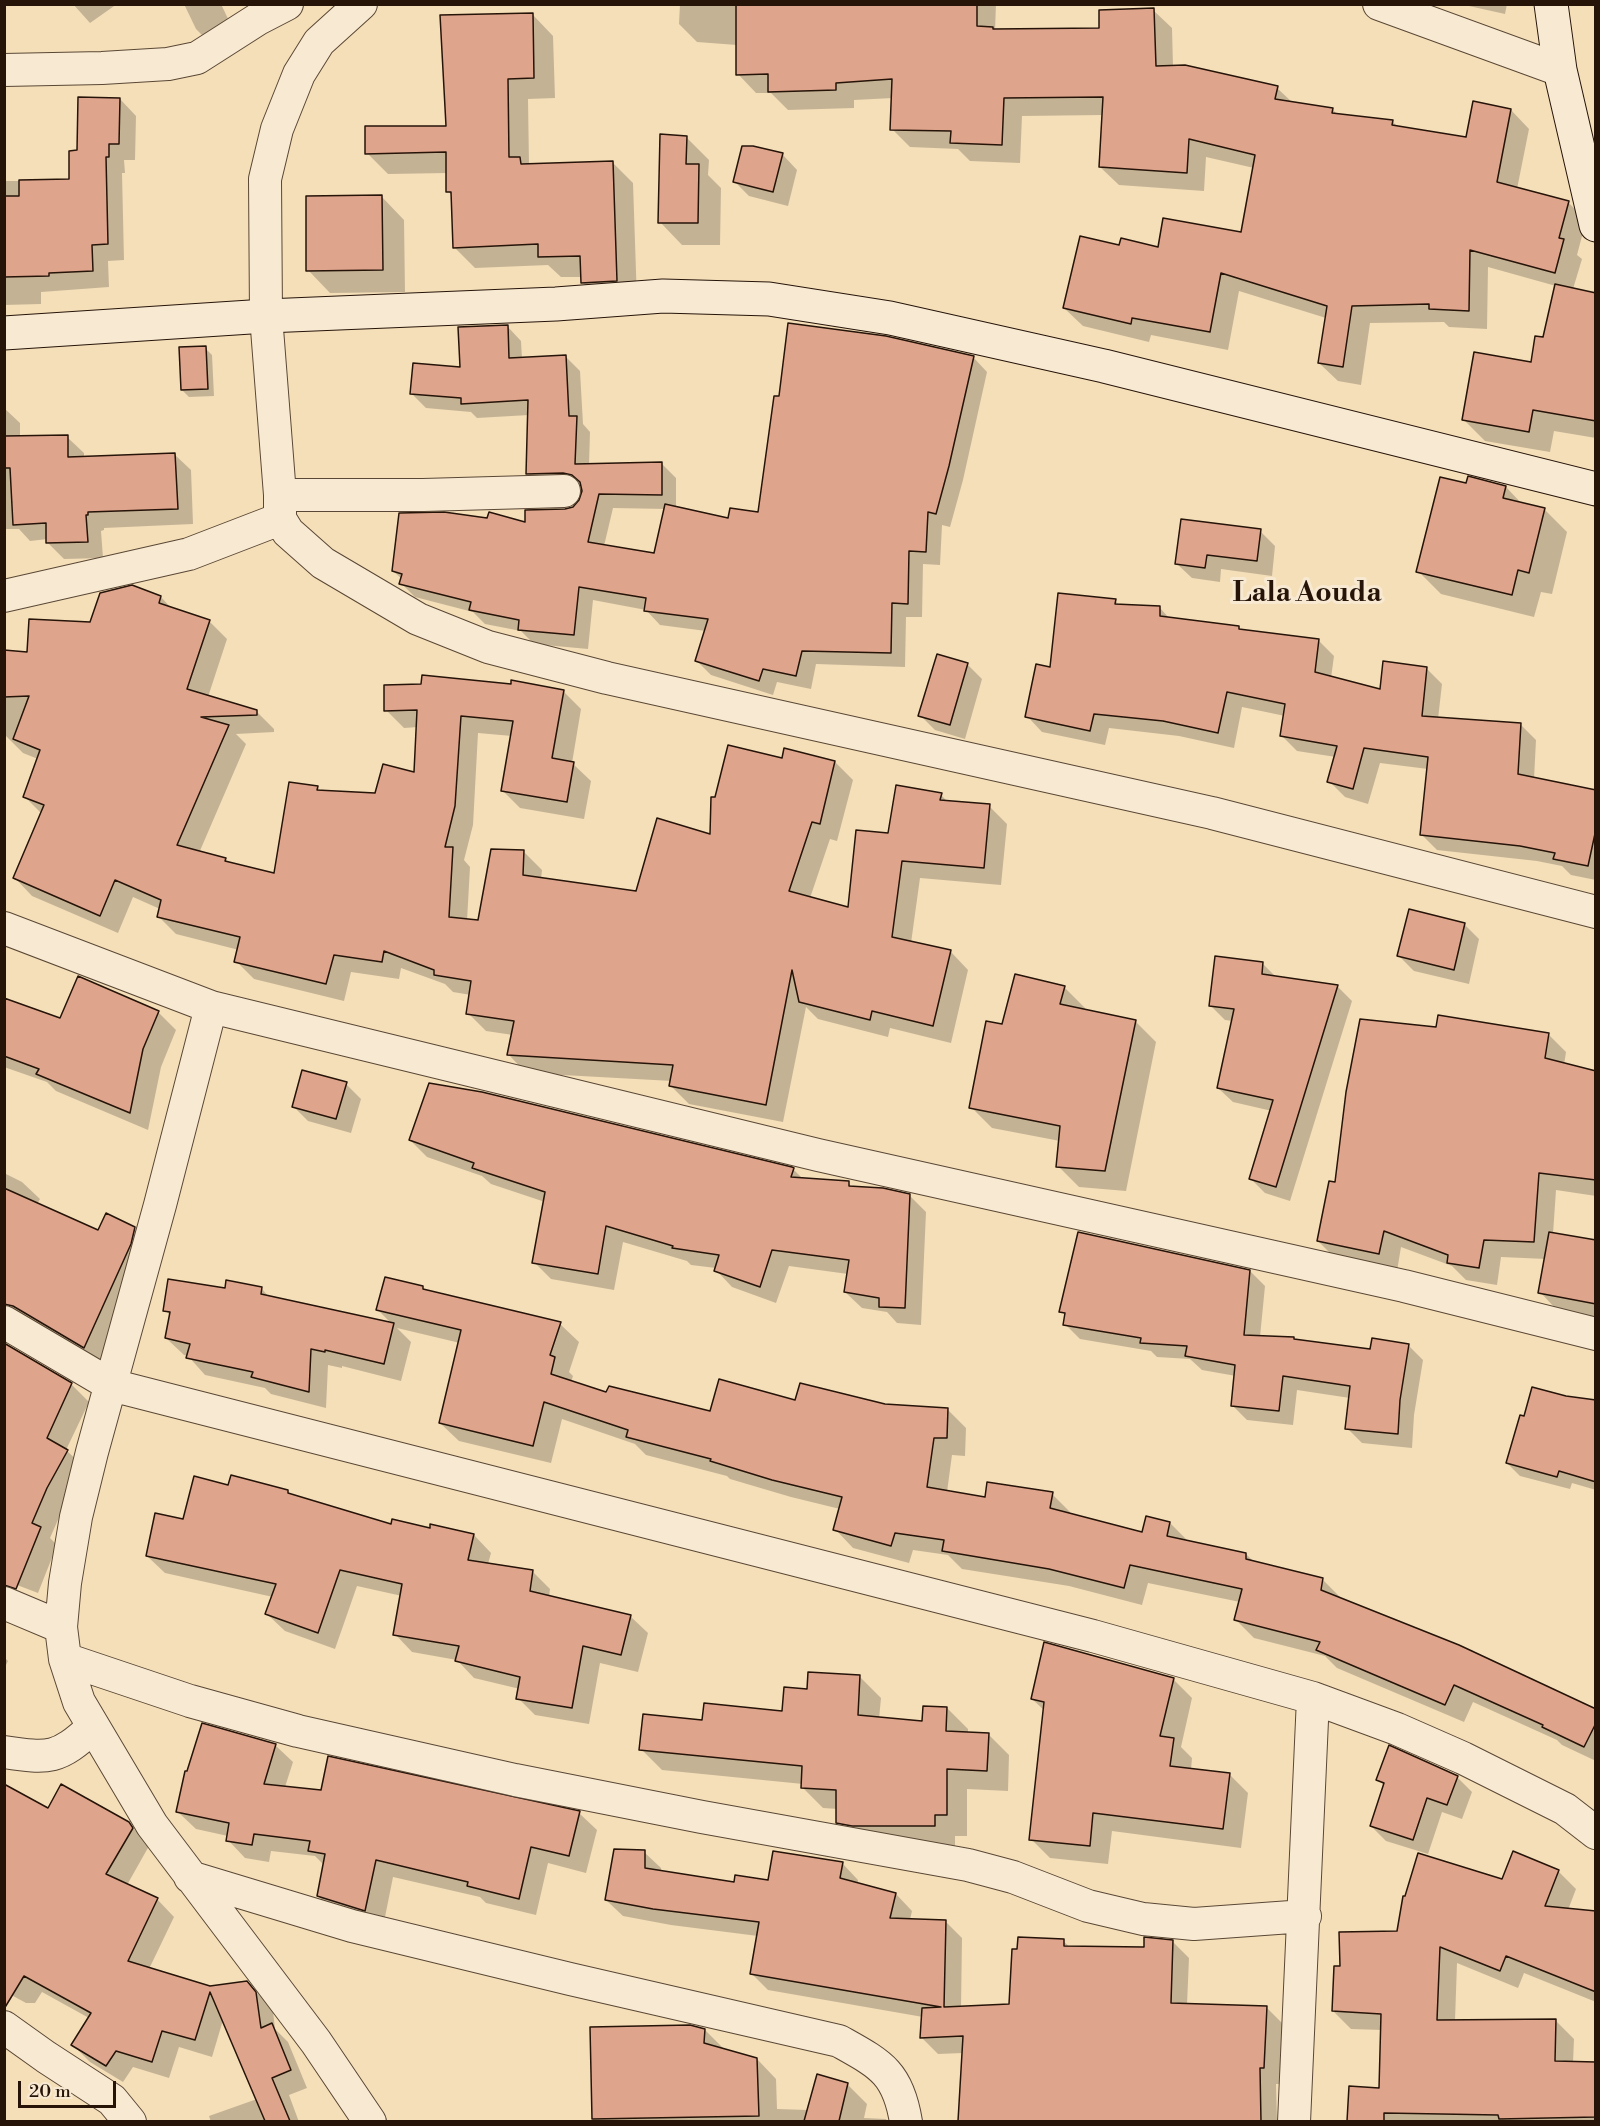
<!DOCTYPE html>
<style>
body{margin:0}
#map{position:relative;width:1600px;height:2126px;overflow:hidden;background:#f5dfb9;font-family:"Libre Bodoni",serif}
canvas{display:block}
.frame{position:absolute;inset:0;border:6px solid #261409;pointer-events:none}
.scale{position:absolute;left:18px;top:2081px;width:98px;height:27px;box-sizing:border-box;border:3px solid #261409;border-top:0;padding-left:8px;font-size:18px;line-height:21px;white-space:nowrap;color:#261409;-webkit-text-stroke:4px #f8ead2;paint-order:stroke}
</style>
<div id="map">
<canvas width="1600" height="2126"></canvas>
<div class="frame"></div>
<div class="scale">20 m</div>
</div>
<script>
const context = document.querySelector('canvas').getContext('2d');
context.lineJoin = 'round';
function fill(path, color) { context.fillStyle = color; context.fill(path, 'evenodd'); }
function trace(path, color, width, dash) { context.strokeStyle = color; context.lineWidth = width; context.lineCap = dash ? 'butt' : 'round'; context.setLineDash(dash || []); context.stroke(path); }
function label(font, color, halo, rows, align = 'center') {
  context.font = font + ' "Libre Bodoni",serif'; context.lineWidth = 6; context.setLineDash([]); context.textBaseline = 'middle'; context.strokeStyle = halo; context.fillStyle = color; for (const [text, x, y, turn = 0] of rows) {
    context.save(); context.translate(x, y); context.rotate((+turn || 0) * Math.PI / 180); context.textAlign = isNaN(turn) ? turn : align; if (halo) context.strokeText(text, 0, 0); context.fillText(text, 0, 0); context.restore();
  }
}
fill(new Path2D(`
 M73,4h44l-27,19z
 M184,4h37l9,19 -27,13 -7,-7z
 M680,4h316l-1,27 106,-2 52,-19 19,18 1,39 104,21 16,15 39,6 6,6 54,6 6,6 69,12 44,-29 18,19 -12,60 51,13 18,19 -9,34 5,4 -9,30 23,5v144l-42,-7 -4,21 -65,-11 -21,-21 68,-57 12,-24 12,-53 -68,-19 -1,62 -38,-2 -5,-5 -74,1 -9,62 -23,-4 -19,-18 7,-45 -87,-27 -11,59 -77,-15 -2,7 -66,-16 -19,-18 56,-61 39,2 83,-15 12,-66 -48,-11 -2,34 -85,-6 -19,-18 3,-52 -81,1 -2,47 -50,-2 -12,-12 -48,-2 -18,-18 1,-31 -39,2v8l-66,2 -17,-17h-15l-18,-19 -1,-29 -40,-3 -18,-18z
 M1460,4h47l-2,10z
 M533,15l20,21 2,62 -27,1 1,66 83,-3 21,21 4,118 -34,2 -21,-21v-5h-21l-13,-12 -73,3 -21,-21 -2,-51 -4,-5 -1,-18 -59,1 -21,-21 80,-26z
 M120,99l16,17 -1,44h-11l1,13h-3l2,87 -16,1 1,26 -68,5v12l-37,1v-124h66l8,-29z
 M686,137l23,23 -1,15 13,13 -1,57h-38l-22,-23z
 M783,155l14,15 -9,36 -39,-10 -15,-15z
 M382,197l22,23 1,72 -75,1 -22,-23z
 M507,326l14,15 1,18 43,-3 15,15 3,53 7,8 -1,33 73,-1 14,14v30l53,12 30,-6 214,-157 14,15 -24,108 -13,47 -8,-2 -2,40 -17,-1 -1,53h-16l-1,50 -89,-3 -5,25 -34,-7 -4,13 -62,-20 -15,-15 10,-29 -46,-6 -14,-15 -53,-10 -5,49 -54,-5 -13,-13 -36,-7 -12,-12 -58,-15 -14,-14 1,-4 -9,-8 182,-64 6,-7 2,-12h-41l-14,-15 1,-58 -52,3 -6,-6 -45,-4 -14,-14 49,-26zM613,508l53,1 -11,46 -51,-9z
 M205,348l7,7 2,41 -25,1 -7,-7z
 M4,408l16,15v14h47l17,16v5l90,-4 17,16 2,54 -89,4v2l-3,1 2,27 -39,1 -16,-16v-4l-18,2 -11,-12h-15z
 M1467,485l39,2 16,17 23,6 22,22 -15,62 -11,-2 -7,25 -93,-23 -23,-23z
 M1260,531l15,15 -3,30 -51,-7 -1,13 -28,-4 -15,-14z
 M132,587l29,10 11,12 37,12 18,18 -19,58 48,14 18,18v3l-38,2 10,10 -47,109 26,6 4,4 47,12 41,-88 5,5 54,3 39,-21 3,-47 -14,1 -18,-18 177,-19 18,18 -9,54 19,18 -7,38 -64,-11 -18,-18 10,-54 -34,-3 -5,92 -9,35 6,7 -3,54 13,1 44,-70 18,18 -1,9 96,14 74,-57 72,-76 2,-10 50,12 18,18 -16,61 -7,-2 -20,59 40,11 39,-74 52,-40 7,7 41,4 18,18 -6,61 -81,-7 -9,65 40,9 17,18 -17,73 -61,-15 -2,9 -70,-18 -12,-12 -23,115 -94,-18 -18,-18 1,-5 -146,-8 -17,-18 4,-20 -27,-4 -18,-18 3,-18 -18,-3 -8,-8 -44,-16 -2,11 -48,-7 -7,29 -90,-22 -18,-18 3,-11 -63,-16 -18,-18 2,-7 -27,-12 -15,36 -86,-37 -17,-18 27,-64 -17,-17 13,-38 -15,-6 -18,-18 -1,-83 24,1 63,-30z
 M1115,601l5,4 40,3 10,11 68,9 3,2 77,10 16,16 -3,22 50,13 45,-23 16,16 -4,35 83,6 15,15 -2,39 62,13v88l-25,-5 -9,-9 -25,-5 -100,-11 -16,-16 7,-65 -48,-6 -12,41 -23,-7 -16,-16 7,-24 -39,-6 -16,-16 4,-19 -43,-9 -8,41 -55,-12 -70,-8 -4,17 -63,-13 -15,-16 25,-47z
 M967,664l15,15 -17,60 -30,-9 -15,-15z
 M4,748l2,1 -2,43z
 M1464,924l15,15 -10,45 -55,-13 -15,-15z
 M1263,964l13,13 61,9 15,15 -62,200 -25,-8 -14,-14 21,-68 -39,-9 -15,-14 15,-67 -8,-1 -14,-14z
 M1064,987l21,21 -1,3 51,10 21,21 -30,149 -47,-4 -21,-21 2,-25 -68,-13 -21,-21 33,-81z
 M4,999l57,21 97,-8 18,18 -15,37 -13,63 -92,-39 -9,-9 -43,-15z
 M1437,1029l111,5 18,18 -2,13 32,8v123l-40,-6 -3,44 43,8v75l-39,-7 -17,-18 6,-33 -45,-2 -4,28 -31,-5 -14,-14 -51,-19 -4,24 -61,-12 -18,-18 18,-57z
 M346,1084l15,15 -10,34 -43,-12 -15,-15z
 M410,1140l383,29 10,10 45,4 6,5 55,7 17,17 -5,113 -24,-2 -10,-11 -25,-4 -17,-16 3,-18 -59,-8 -13,37 -44,-16 -16,-17v-2l-25,-3 -4,-4 -64,-19 -9,48 -63,-11 -17,-17 11,-60 -54,-18 -9,-8 -55,-19z
 M4,1173l18,9 18,17 -3,5 62,28 35,-4 18,17 -51,119 -97,-31z
 M1250,1271l15,15 -5,51 111,14 37,-6 15,15 -9,55 -2,33 -50,-5 -15,-15 3,-30 -53,-8 -4,35 -46,-5 -15,-15 4,-29 -34,-6 -12,-11 -33,-2 -6,-6 -71,-12 -15,-15 1,-8 -5,-5z
 M423,1288l4,4 133,32 19,18 -10,30 4,4 -2,6 36,12 104,19 85,-11 152,8 18,18 -1,28 -13,-1 -5,37 39,6 66,-4 18,18v3l73,18 27,-10 18,18 58,13 8,8 69,18 18,18 255,113v50l-34,-16 -5,-5 -84,-38 -9,20 -127,-54 -12,-12 -71,-18 -18,-18 4,-18 -92,-19 -6,22 -73,-19 -107,-17 -14,-14 -35,-5 -4,13 -56,-15 -18,-19 5,-20 -49,-12 -61,-18 -3,-3 -81,-21 -11,-11 -73,-25 -11,44 -92,-22 -19,-18 20,-80 -63,-15 14,14 -10,39 -59,-15v2l-14,-3 -2,43 -55,-14 -6,-6 -60,-13 -17,-19 -4,-1 -18,-17 5,-22 -6,-6 61,-21h36l8,9 123,27 -15,-15z
 M4,1345l67,39 18,18 -23,48 19,18 -21,38 -14,32 7,7 -19,48 -34,-13z
 M1566,1397l30,5v88l-24,-7 -2,6 -50,-13 -13,-13 18,-45z
 M230,1486l58,6 3,3 101,30 82,10 17,18 -3,11 44,7 18,18 -1,8 81,19 18,17 -10,39 -38,-9 -11,61 -54,-9 -17,-17 2,-9 -46,-11 -17,-18 -45,-8 -17,-18 7,-38 -45,-10 -22,63 -50,-18 -18,-17 6,-17 -108,-24 -18,-17 38,-35z
 M4,1657l4,4 -4,8z
 M860,1677l21,21 -2,21 45,4 23,-15 21,21v4l20,1 21,21 -1,36 -41,-2v47h-12v10h-81l-15,-3 -21,-21v-13l-15,-1 -21,-21 1,-3 -141,-14 -21,-21 62,-28 80,-8 26,-22z
 M1173,1679l19,19 -11,49 11,11 -1,12 38,4 19,19 -7,55 -129,-17 -4,33 -58,-6 -19,-19 14,-128 -13,-12z
 M275,1745l18,17 -8,25 294,26 18,17 -11,43 -38,-10 -12,52 -50,-12 -6,-6 -87,-20 -10,50 -47,-13 -18,-18 6,-31 -9,-9 -44,-5 -2,11 -24,-4 -17,-18v-4l-32,-7 -18,-17z
 M1457,1777l15,15 -10,27 -20,-7 -14,42 -42,-13 -15,-15 13,-40 -6,-7z
 M48,1810l80,13 18,18 3,5 -22,39 30,14 17,18 -25,52 61,19 37,-6 17,18 9,11 2,18 13,13 19,46 -18,7 10,27h-88l-2,-6 48,-17 -34,-79 -11,37 -33,-10 -10,31 -36,-11 -10,15 -33,-20 -17,-17 16,-27 -47,-26 -7,11h-9l-22,-12z
 M644,1852l17,16v4l74,12 34,-2 73,-19 16,17v4l38,10 16,17 -2,9 35,1 17,17 -1,70 50,-3 52,-64 8,7 75,1 26,-8 17,17 -2,47 79,2 17,17 -3,60h-4l1,38h-318l4,-69 -25,1 -17,-17 2,-20 -155,-27 -16,-16 6,-38 -87,-11 -48,-9 -17,-16z
 M1558,1871l18,18 -8,21 28,2v90l-72,-29 -6,15 -61,-25 -2,58h101l18,18 -1,24h23v59h-247l1,-34 30,1 2,-59 -31,-1 -18,-18 9,-43 57,-36 103,-51z
 M591,2028l114,2 20,20 32,9 19,20 1,30 31,1 39,-26 20,20 -3,14 22,1 2,3h-295z`), '#0003');
const building = new Path2D(`
 M736,4h241v22l16,1v2l106,-1v-18l55,-2 2,58 29,-1 93,21 -3,13 58,9 -1,5 61,7 -1,5 74,12 7,-36 38,8 -14,73 72,19 -10,37 5,1 -9,34 -85,-23 -1,61 -40,-2v-5l-77,2 -9,61 -25,-4 9,-57 -106,-33 -11,59 -78,-14 -1,6 -68,-16 17,-72 39,9 2,-7 37,9 5,-29 78,14 14,-77 -66,-16 -2,34 -88,-6 4,-70 -99,1 -2,47 -52,-2 1,-12 -61,-1 2,-51 -56,4v7l-68,2v-18l-32,1z
 M533,13l1,65 -26,1 1,78h11l1,7 92,-3 4,120 -36,2 -1,-27 -42,1v-13l-85,4 -2,-56h-5v-40l-81,2v-28h81l-6,-111z
 M78,97l42,1 -1,46h-10v13h-3l2,87 -16,1 1,26 -44,2v3l-45,1v-81h15v-16l50,-1v-28l8,-1z
 M660,134l27,2 -1,28h13l-1,59h-40z
 M742,146h11l30,7 -10,39 -40,-10z
 M382,195l1,75 -77,1v-75z
 M1555,284l41,9v128l-63,-11 -4,22 -67,-12 12,-68 57,10 4,-26 8,1z
 M788,323l98,13 88,20 -25,110 -13,48 -8,-2 -2,40 -17,-1 -1,53 -16,-1 -1,50 -89,-2 -6,25 -33,-7 -4,12 -64,-20 13,-42 -64,-8 2,-13 -67,-11 -5,48 -56,-5 1,-10 -50,-10 2,-8 -72,-18 3,-10 -10,-3 7,-58 45,-1 43,6 2,-6 36,10v-12l40,-1 8,-2 6,-7 3,-9 -2,-9 -8,-7 -9,-2 -37,1 2,-74 -67,4v-6l-51,-4 3,-31 47,4 -2,-40 50,-2 1,33 57,-3 3,61h8l-2,48 87,-2v33l-63,-1 -11,48 66,11 11,-49 63,14 2,-10 28,4 16,-116h5z
 M206,346l2,43 -27,1 -2,-43z
 M68,435v22l107,-4 3,56 -90,3v3h-2l2,27 -42,1v-20l-33,2 -3,-57h-6v-32z
 M1468,476l38,10 -3,12 42,10 -16,65 -11,-3 -6,25 -96,-23 24,-95 26,6z
 M1181,519l80,10 -4,32 -50,-6 -2,13 -30,-4z
 M132,585l29,11 -2,7 51,17 -23,69 70,21v5l-56,2 28,8 -52,120 49,13 -1,3 49,12 15,-91 29,4 -1,4 58,3 8,-29 31,8 3,-62 -33,1v-26l37,-1 1,-9 89,9v-4l53,10 -12,68 22,4 -7,40 -66,-11 12,-70 -52,-5 -6,90 -10,41h8l-4,70 29,3 13,-71 33,1 -1,25 113,16 21,-73 53,16 1,-37h4l13,-52 54,13 2,-10 51,13 -15,63 -8,-2 -23,69 59,16 8,-77 32,3 8,-48 46,8 -2,7 50,4 -6,64 -82,-7 -10,76 59,13 -18,76 -61,-15 -2,9 -71,-18 -7,-32 -26,135 -97,-19 4,-21 -166,-10 7,-34 -48,-7 5,-33 -37,-6v-5l-50,-19 -2,11 -48,-7 -8,29 -92,-22 6,-25 -83,-20 4,-17 -46,-20 -15,36 -87,-38 31,-73 -21,-8 17,-47 -27,-11 16,-43 -25,1v-47l23,2 2,-33 61,3 10,-29z
 M1058,593l58,6 -1,5 45,2v10l79,10v3l80,10 -4,33 65,17 3,-28 44,6 -5,49 99,7 -3,51 78,16v39l-8,37 -35,-7 2,-6 -35,-7 -100,-11 8,-78 -64,-9 -11,41 -26,-7 10,-36 -57,-10 5,-32 -58,-12 -9,41 -55,-12 -69,-7 -4,17 -65,-14 11,-53 14,3z
 M937,654l31,9 -18,62 -32,-9z
 M1409,909l56,14 -11,47 -57,-14z
 M1215,956l48,6 -1,12 76,11 -62,202 -27,-8 24,-79 -56,-12 17,-79 -25,-3z
 M1015,974l50,12 -5,18 76,16 -31,151 -49,-4 4,-41 -91,-18 17,-87 16,3z
 M78,976l81,35 -16,38 -13,64 -94,-39 3,-5 -35,-13v-58l56,20z
 M1438,1015l111,18 -4,25 51,13v109l-57,-7 -5,69 -50,-2 -5,28 -32,-5 1,-8 -64,-24 -5,23 -62,-13 12,-60 6,1 11,-90 14,-73 76,8z
 M302,1070l45,12 -11,37 -44,-12z
 M429,1083l53,9 310,75 2,1 -3,9 58,4v5l34,2 27,6 -5,114 -26,-1v-9l-35,-6 5,-32 -77,-10 -12,37 -46,-16 5,-16 -47,-7 1,-2 -67,-20 -8,48 -66,-11 13,-71 -73,-24 2,-5 -65,-23z
 M4,1188l94,42 8,-17 29,14 -4,17 -47,104 -71,-42 -9,-2z
 M1078,1232l172,38 -6,65 50,2v2l76,10 2,-11 37,6 -9,56 -2,34 -53,-5 5,-43 -67,-10 -4,35 -48,-5 4,-41 -50,-9 2,-10 -47,-3 1,-5 -78,-13 2,-12 -6,-1z
 M1549,1232l47,8v64l-58,-11z
 M385,1277l38,9v3l138,33 -11,33 5,2 -4,17 55,18 3,-6 101,25 9,-32 76,21 5,-17 85,21 63,4 -1,30h-13l-7,49 58,10 2,-15 66,10 -3,16 92,24 4,-16 24,6 -3,14 79,17v6l77,19 -2,12 138,55 137,64v14l-12,24 -42,-20 1,-2 -89,-40 -9,20 -129,-55 4,-8 -86,-22 8,-31 -112,-24 -6,23 -75,-19 -107,-18 2,-11 -49,-7 -4,13 -58,-16 9,-33 -70,-17 -62,-19 1,-2 -85,-22 2,-7 -84,-28 -11,44 -94,-23 22,-93 -85,-20z
 M168,1279l57,9 1,-8 36,7 -1,7 133,29 -10,41 -59,-14v2l-14,-3 -2,43 -58,-15 2,-5 -67,-14 4,-14 -25,-6 5,-26 -7,-1z
 M4,1343l68,40 -25,55 21,12 -21,38 -15,35 9,4 -25,62 -12,-4z
 M1532,1387l34,9 30,4v82l-37,-11 -2,6 -51,-14 14,-48 4,1z
 M231,1475l57,15v3l103,31 1,-5 38,9v-4l44,10 -6,26 65,10 -3,21 101,24 -10,40 -38,-9 -11,62 -56,-9 4,-22 -65,-16 4,-15 -66,-11 9,-51 -62,-14 -22,63 -53,-19 11,-30 -130,-28 9,-43 28,6 11,-43 34,9z
 M1044,1642l130,36 -14,58 14,2 -4,28 60,7 -7,56 -130,-16 -3,33 -61,-6 15,-138 -13,-3z
 M808,1672l52,3 -2,40 64,6 1,-15 24,1 -1,24 43,2 -2,38 -40,-2v46h-12v11h-83l-16,-3v-33l-35,-2 1,-22 -163,-16 4,-36 59,6 2,-17 78,8 2,-24 23,2z
 M202,1723l74,21 -12,40 57,6 7,-34 252,55 -11,45 -38,-9 -12,52 -52,-13 1,-4 -92,-22 -11,51 -48,-15 8,-42 -17,-3 2,-10 -56,-7 -2,11 -26,-4 3,-18 -53,-11 9,-41h2z
 M1389,1745l69,31 -11,29 -20,-7 -14,42 -43,-14 14,-43 -8,-3z
 M4,1784l44,24 13,-24 68,38 4,6 -27,46 52,24 -30,63 82,25 37,-5 9,11 5,36 11,-5 19,47 -19,8 18,43h-25l-55,-129 -15,48 -33,-9 -10,31 -36,-11 -10,15 -35,-21 20,-32 -67,-37 -20,33z
 M614,1849l31,1v18l89,14 1,-7 33,5 5,-29 70,11 -3,16 56,15 -6,25 56,2 -2,87 65,-3 3,-55h5l1,-12 46,2v7l80,1v-10l29,3 -2,63 96,3 -3,62h-4l1,53h-303l5,-85 -43,2 2,-30 19,-1 -191,-33 9,-52 -106,-13 -48,-9z
 M1513,1851l46,19 -14,36 51,5v81l-90,-36 -6,15 -60,-24 -3,73 119,-1 -1,42 41,1v55l-97,2 -1,-4 -114,-2v8h-37l2,-35 30,2 2,-74 -49,-3 2,-45h6l-1,-34 58,-1 6,-35h2l13,-43 84,26z
 M690,2025l15,4 -1,14 53,15 2,58 -167,3 -2,-92z
 M817,2074l31,9 -9,38h-35z`);
fill(building, '#dfa48c');
trace(building, '#261409', 1.5);
const minor = new Path2D(`
 M361,4l-42,38 -20,32 -22,55 -12,50 1,137 14,179v24l8,13 35,31 95,56 70,28 119,31 605,135 384,99
 M1379,4l181,66
 M4,70l98,-2 66,-4 29,-6 61,-39 29,-15
 M280,495h143l141,-4
 M4,596l185,-42 91,-35
 M4,928l207,79 607,148 586,131 192,48
 M211,1007l-51,198 -68,247 -16,65 -11,66 -4,44 4,32 14,43 73,123 164,217 54,80
 M4,1322l107,63 982,251 220,62 84,31 66,29 102,51 31,24
 M4,1603l57,24
 M65,1659l125,42 108,30 217,49 187,37 266,48 45,12 75,29 55,13 51,5 111,-8
 M4,1752c46,7 54,7 88,-24
 M190,1877l162,49 218,53 269,62c41,23 59,31 67,81
 M4,2027l42,30 66,43 18,22
 M1294,2122l19,-424`);
const secondary = new Path2D(`
 M1551,4l9,66 36,155
 M4,333l262,-17 290,-12 107,-8 106,3 121,19 214,48 492,123`);
trace(minor, '#5a4735', 34);
trace(secondary, '#261409', 35);
trace(minor, '#f8ead2', 32);
trace(secondary, '#f8ead2', 33);
label('bold 28px', '#261409', '#f8ead2', [
 ["Lala Aouda",1307,594]
]);
</script>
